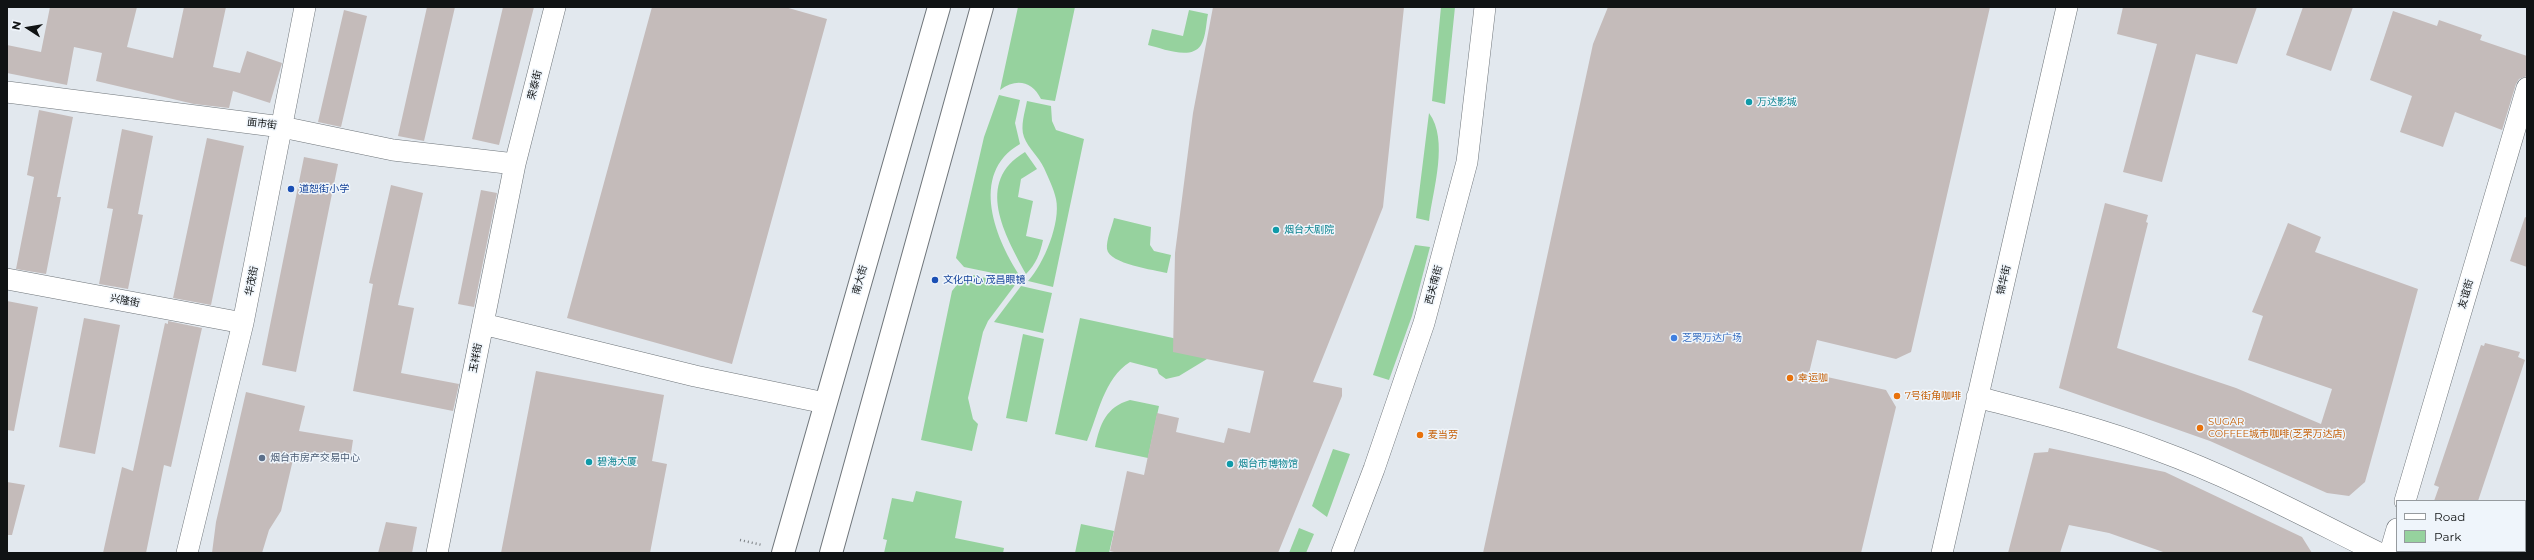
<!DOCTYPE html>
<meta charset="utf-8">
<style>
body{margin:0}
#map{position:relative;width:2534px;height:560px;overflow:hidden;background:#e2e8ee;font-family:Montserrat,sans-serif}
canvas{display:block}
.frame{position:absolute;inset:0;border:8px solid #101314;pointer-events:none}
.legend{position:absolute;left:2396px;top:500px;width:130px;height:52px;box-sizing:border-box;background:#eff5fb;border:1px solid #969b9f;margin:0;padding:5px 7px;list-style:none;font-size:12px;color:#101314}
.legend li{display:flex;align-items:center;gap:8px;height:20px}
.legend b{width:20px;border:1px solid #969b9f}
.north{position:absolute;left:8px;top:8px;width:40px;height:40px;-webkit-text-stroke:3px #eff5fb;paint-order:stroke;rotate:282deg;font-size:11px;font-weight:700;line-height:16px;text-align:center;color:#101314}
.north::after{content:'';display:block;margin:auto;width:14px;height:18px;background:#101314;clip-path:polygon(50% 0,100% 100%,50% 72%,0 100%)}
</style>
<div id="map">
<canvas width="2534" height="560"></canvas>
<div class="frame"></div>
<ul class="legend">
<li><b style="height:5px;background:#fff"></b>Road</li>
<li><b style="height:11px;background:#96d29e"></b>Park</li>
</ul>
<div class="north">N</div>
</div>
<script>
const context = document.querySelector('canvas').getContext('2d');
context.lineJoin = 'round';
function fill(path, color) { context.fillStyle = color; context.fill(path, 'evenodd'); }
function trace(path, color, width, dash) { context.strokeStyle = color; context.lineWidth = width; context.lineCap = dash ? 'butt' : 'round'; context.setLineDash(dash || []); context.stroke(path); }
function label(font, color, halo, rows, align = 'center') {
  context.font = font + ' Montserrat,"Noto Sans SC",sans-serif'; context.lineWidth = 3; context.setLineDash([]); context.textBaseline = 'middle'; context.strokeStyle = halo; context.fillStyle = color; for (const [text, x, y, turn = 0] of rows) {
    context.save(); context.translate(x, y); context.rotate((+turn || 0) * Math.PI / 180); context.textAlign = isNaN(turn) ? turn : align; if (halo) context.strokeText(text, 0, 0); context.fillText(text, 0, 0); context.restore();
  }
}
fill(new Path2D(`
 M1018,7h57l-20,94 -14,-2c-9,-18 -25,-21 -41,-9z
 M1441,7h14l-10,97 -13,-3z
 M1189,10l19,4c-2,9 -2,23 -7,31 -10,16 -39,3 -53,0l4,-16 31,7z
 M999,95l21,5 -5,23 5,21c-52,30 -24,97 2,135l-58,-12 -8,-9 28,-121z
 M1027,101l24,5 1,15 4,9 28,9 -31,148 -25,-6c16,-17 33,-59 28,-82 -2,-10 -8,-22 -12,-31 -5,-11 -16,-20 -20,-31 -4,-11 1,-25 3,-36z
 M1429,113c20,27 4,76 0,108l-13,-3z
 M1025,152l12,17 -16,10 -3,18 15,4 -7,35 17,4c-3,14 -7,24 -17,34 -21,-39 -52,-92 -1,-122z
 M1114,218l37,9 -1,18 4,6 17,4 -4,18c-12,-3 -58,-9 -60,-24 -1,-9 5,-22 7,-31z
 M1415,245l15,2 -18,69 -23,64 -16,-5z
 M973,275l42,10 -27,36 -5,11 -15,66 5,21 5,5 -6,27 -51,-11 31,-149 12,-15z
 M1021,286l31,7 -9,40 -49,-11z
 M1080,318l93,20 34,21 -28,17 -13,3 -7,-5 -2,-5 -27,-7c-26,16 -32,53 -43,79l-32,-7z
 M1023,334l21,5 -17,83 -21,-4z
 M1130,400l29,6 -11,52 -53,-11c5,-23 11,-40 35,-47z
 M1333,449l17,5 -23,63 -15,-11z
 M916,491l46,10 -7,37 49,10 -1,5h-119l3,-13 -4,-1 9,-41 21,4z
 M1081,524l33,7 -5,22h-48h14z
 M1299,528l15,6 -8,19h-17z`), '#96d29e');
fill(new Path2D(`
 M50,7h87l-10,40 46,11 11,-51h42l-13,60 27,6 7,-22 35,12 -12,40 -37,-12 -4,17 -35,-4 -98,-23 6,-28 -28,-6 -7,38 -60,-12v-28l34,7z
 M427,7h28l-31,134 -26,-5z
 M503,7h31l-35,138 -27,-6z
 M652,7h133l42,12 -95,345 -165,-46z
 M1213,7h191l-21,200 -70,175 29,6v8l-64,157h-160l-8,-2 17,-80 17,4 13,-62 22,5 -3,14 48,11 4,-15 22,5 14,-62 -91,-19 2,-99 18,-140z
 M1608,7h382l-79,345 -15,7 -79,-19 -8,33 77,17 10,17 -35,146h-378l110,-509z
 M2123,7h134l-20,57 -41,-10 -34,128 -39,-10 34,-128 -40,-10z
 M2303,7h50l-22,64 -45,-16z
 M344,10l23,6 -26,111 -23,-5z
 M2393,11l44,15 2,-6 43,15 -2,5 47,16v20l-8,3 -3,5 -14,46 -47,-18 -12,35 -43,-15 12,-36 -42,-16z
 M39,110l34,7 -16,80h4l-15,77 -30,-5 18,-92 -7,-2z
 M122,129l31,7 -15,78 5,1 -15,74 -29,-5 14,-75 -6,-1z
 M207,138l37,8 -33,159 -38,-7z
 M304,157l34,7 -42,208 -34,-7z
 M391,185l32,8 -25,112 16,3 -13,65 58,11 -6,27 -100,-20 20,-107 -4,-1z
 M481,190l16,3 -23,114 -16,-3z
 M2105,203l43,12 -2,7 2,1 -31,125 119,40 85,36 11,-35 -84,-29 15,-44 -11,-4 36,-89 33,14 -6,15 103,37 -53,193 -16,14 -22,-3 -117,-52 -151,-53z
 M2525,217l2,1v49l-17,-6z
 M7,301l31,6 -24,124 -7,-1z
 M84,318l36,7 -25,129 -36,-7z
 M168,321l34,7 -31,139 -7,-2 -18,88h-43l19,-86 11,4 32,-148 3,1z
 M2485,343l35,9 -2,5 7,3 -47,141h-44l5,-14 -5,-2 47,-140 3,1z
 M536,371l128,24 -12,66 15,3 -17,89h-149z
 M246,392l59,14 -6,25 54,9 -3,20 -55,-9 -14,60 -12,19 -7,23h-50l4,-31z
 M2049,448l116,24 137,65 10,16h-146l-57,-20 -40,-8 -9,28h-52l26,-100 14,-1z
 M7,482l18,3 -13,50h-5z
 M386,522l31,5 -5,26h-34z`), '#c4bbba');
const minor = new Path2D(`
 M7,92l275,35 111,23 122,14
 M7,279l236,44
 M483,324l212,52 130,27
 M1977,397c61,16 122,31 180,53 77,28 149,67 222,103
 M2405,501l122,-413
 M187,553l56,-230 62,-316
 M437,553l78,-389 40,-157
 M1342,553l32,-84 50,-146 43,-161 18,-155
 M1942,553l125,-546
 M2390,553l7,-24`);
const major = new Path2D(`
 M783,553l156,-546
 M831,553l151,-546`);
trace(minor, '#6f757a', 22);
trace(major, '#6f757a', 24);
trace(new Path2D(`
 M740,540l22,5`), '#7a7e82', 2.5, [1, 3]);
trace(minor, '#fff', 21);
trace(major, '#fff', 22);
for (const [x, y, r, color] of [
 [1749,102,4,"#0f9aa8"],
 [291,189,4,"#1a4fb4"],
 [1276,230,4,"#0f9aa8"],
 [935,280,4,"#1a4fb4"],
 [1674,338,4,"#3f7fe0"],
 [1790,378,4,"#e8710a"],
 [1897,396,4,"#e8710a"],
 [2200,428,4,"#e8710a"],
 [1420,435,4,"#e8710a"],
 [262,458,4,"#5c6f8a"],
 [589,462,4,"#0f9aa8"],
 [1230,464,4,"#0f9aa8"]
]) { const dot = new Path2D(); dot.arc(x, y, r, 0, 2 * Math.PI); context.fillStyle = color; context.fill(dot); trace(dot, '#eff5fb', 1.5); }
label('10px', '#101314', '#eff5fb', [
 ["荣泰街",535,85,-76],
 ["面市街",262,124,7],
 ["南大街",860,280,-74],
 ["锦华街",2004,280,-77],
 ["华茂街",252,281,-79],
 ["西关南街",1434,285,-75],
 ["友谊街",2466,294,-74],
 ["兴隆街",125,301,11],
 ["玉祥街",476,358,-79]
]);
label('10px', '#0d838f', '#eff5fb', [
 ["万达影城",1757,102],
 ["烟台大剧院",1284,230],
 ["碧海大厦",597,462],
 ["烟台市博物馆",1238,464]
], 'left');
label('10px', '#164399', '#eff5fb', [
 ["道恕街小学",299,189],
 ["文化中心 茂昌眼镜",943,280]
], 'left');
label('10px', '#366cbe', '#eff5fb', [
 ["芝罘万达广场",1682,338]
], 'left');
label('10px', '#c56008', '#eff5fb', [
 ["幸运咖",1798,378],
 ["7号街角咖啡",1905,396],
 ["SUGAR",2208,422],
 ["COFFEE城市咖啡(芝罘万达店)",2208,434],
 ["麦当劳",1428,435]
], 'left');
label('10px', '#4e5e75', '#eff5fb', [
 ["烟台市房产交易中心",270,458]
], 'left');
</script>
